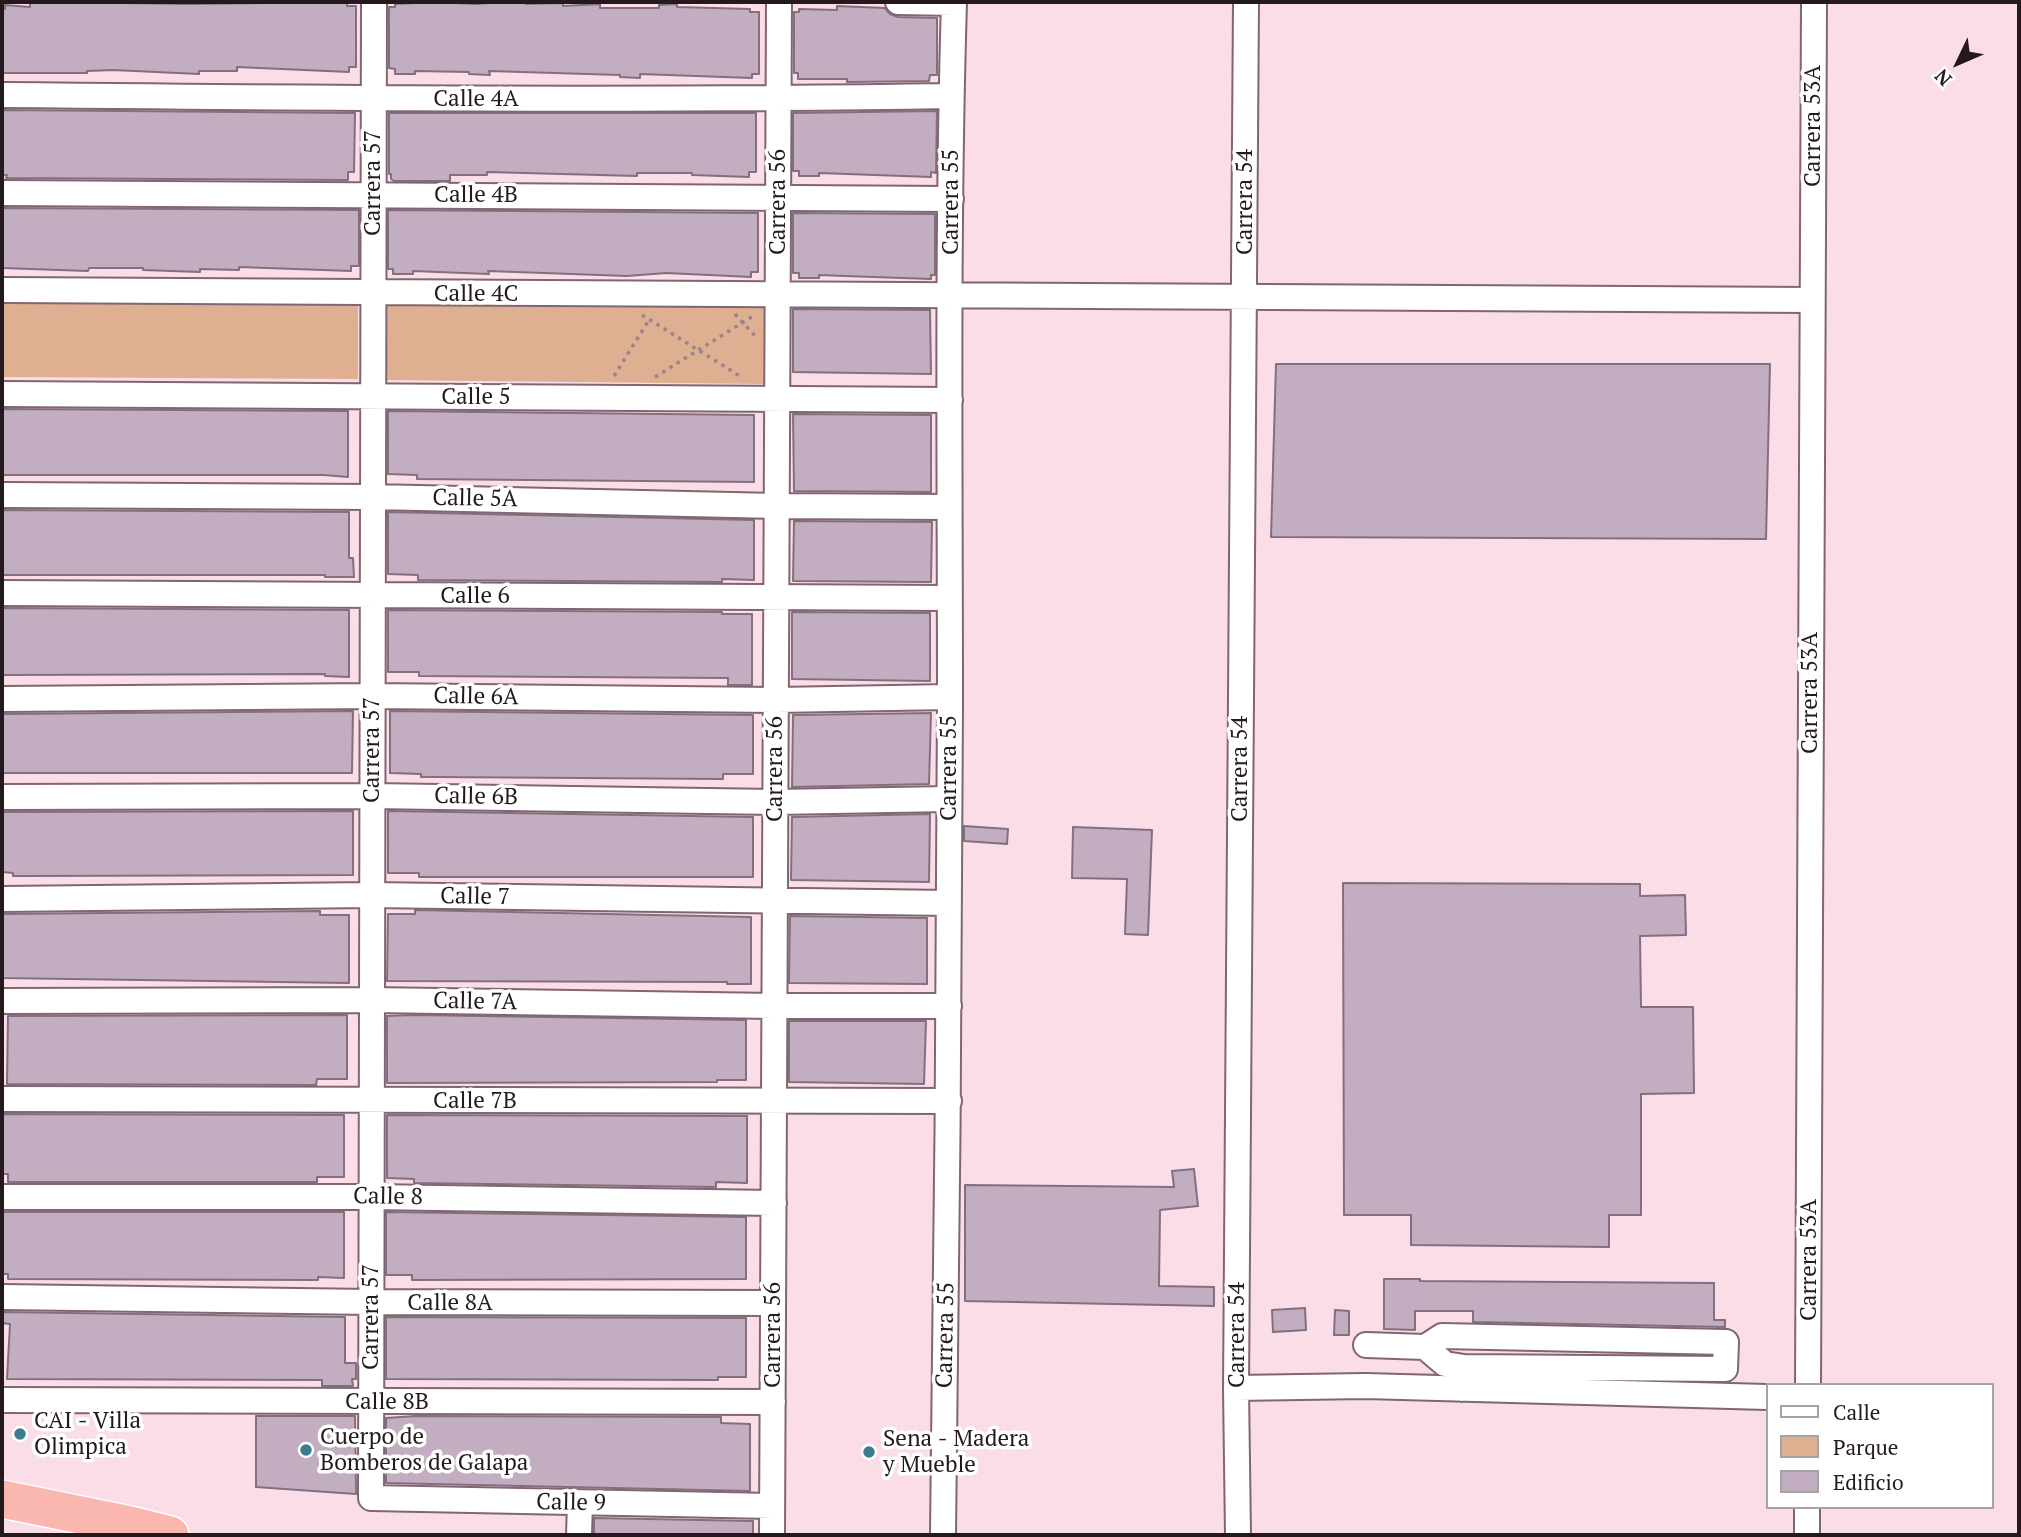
<!DOCTYPE html>
<style>
body{margin:0}
#map{position:relative;width:2021px;height:1537px;overflow:hidden;background:#fbdde7;font-family:"PT Serif",serif}
canvas{display:block}
.frame{position:absolute;inset:0;border:4px solid #241a1d;pointer-events:none}
.legend{position:absolute;left:1766px;top:1383px;width:228px;height:126px;box-sizing:border-box;background:#fff;border:2px solid #a7a3a5;margin:0;padding:9px 12px;list-style:none;font-size:21px;color:#241a1d}
.legend li{display:flex;align-items:center;gap:14px;height:35px}
.legend b{width:35px;border:2px solid #a7a3a5}
.north{position:absolute;left:1923px;top:28px;width:70px;height:70px;-webkit-text-stroke:5px #fff;paint-order:stroke;rotate:226deg;font-size:19px;font-weight:700;line-height:28px;text-align:center;color:#241a1d}
.north::after{content:'';display:block;margin:auto;width:24px;height:32px;background:#241a1d;clip-path:polygon(50% 0,100% 100%,50% 72%,0 100%)}
</style>
<div id="map">
<canvas width="2021" height="1537"></canvas>
<div class="frame"></div>
<ul class="legend">
<li><b style="height:9px;background:#fff"></b>Calle</li>
<li><b style="height:19px;background:#dfaf91"></b>Parque</li>
<li><b style="height:19px;background:#c3aec1"></b>Edificio</li>
</ul>
<div class="north">N</div>
</div>
<script>
const context = document.querySelector('canvas').getContext('2d');
context.lineJoin = 'round';
function fill(path, color) { context.fillStyle = color; context.fill(path, 'evenodd'); }
function trace(path, color, width, dash) { context.strokeStyle = color; context.lineWidth = width; context.lineCap = dash ? 'butt' : 'round'; context.setLineDash(dash || []); context.stroke(path); }
function label(font, color, halo, rows, align = 'center') {
  context.font = font + ' "PT Serif",serif'; context.lineWidth = 7; context.setLineDash([]); context.textBaseline = 'middle'; context.strokeStyle = halo; context.fillStyle = color; for (const [text, x, y, turn = 0] of rows) {
    context.save(); context.translate(x, y); context.rotate((+turn || 0) * Math.PI / 180); context.textAlign = isNaN(turn) ? turn : align; if (halo) context.strokeText(text, 0, 0); context.fillText(text, 0, 0); context.restore();
  }
}
fill(new Path2D(`
 M2,300l356,2v77l-356,-2z
 M386,302l381,3 -2,79 -379,-4z`), '#dfaf91');
const building = new Path2D(`
 M55,2l134,2 158,-2v4h9v61h-7v5l-112,-5v4h-38v3l-86,-4 -26,1v2h-85v-64h3v-4l25,2v-4z
 M434,2l41,2 33,-2h18v2l37,-1v3l37,-2v4h59v-3l18,-1v3l73,2v3h9v62h-7v4l-112,-4v4l-20,-1v-2l-131,-4 1,4 -21,-1v-2l-54,-1v3h-20v-5l-6,-1v-61h6v-3z
 M837,6l48,2 5,6 8,3 39,1v57h-7l-1,6 -82,1v-3h-49v-6h-4v-61h5v-3l38,1z
 M2,110l353,3 -1,59h-6v8l-342,-2 1,-3h-5z
 M937,111l-1,62 -5,-1v5l-112,-4v3h-20v-5h-6v-58z
 M389,113h367v59h-7v5l-57,-2v-2h-55v3l-150,-4v3h-37v6h-56l-3,-2v-5h-2z
 M2,208l357,2v56h-8v5l-112,-4v3l-39,-1v3l-57,-2v-2h-54l-1,3 -86,-3z
 M388,210l370,3v59h-7v5l-85,-4 -39,3 -139,-5 1,3 -76,-3v3h-20v-5h-5z
 M793,213l142,1v61h-4v4l-86,-3 -26,-1v3h-20v-5h-6z
 M793,309l137,1 1,64 -138,-2z
 M1276,364h494l-4,175 -495,-2z
 M2,409l346,2v66l-24,-2h-322z
 M388,411l366,4v67l-337,-3v-4l-29,-1z
 M793,414l138,1v77l-137,-1z
 M2,510l347,2v46h4l1,19h-29v-2h-323z
 M388,512l366,8v60l-32,-1v3l-304,-2v-5l-30,-1z
 M794,521l138,1 -1,60 -138,-1z
 M2,608l347,2v67l-24,-1v-2l-323,1z
 M388,610l334,2v2h30v71h-24v-7l-309,-2v-4h-31z
 M792,612l138,1v68l-138,-2z
 M353,711l-1,62h-350v-59z
 M390,711l363,4v59h-30v5l-286,-2h-16v-3l-31,-1z
 M931,713l-2,71 -137,3 1,-72z
 M353,811v64l-323,1h-17v-3l-11,-1v-60z
 M388,811l365,6v60h-334v-4h-31z
 M930,814l-1,68 -138,-2 1,-63z
 M964,826l44,3 -1,15 -43,-3z
 M1073,827l79,3 -4,105 -23,-1 2,-55 -55,-1z
 M1343,883l297,1v12l45,-1 1,40 -46,1 1,71h52l1,86 -53,1v121h-32v32l-198,-2v-30h-67z
 M415,910l336,7v67h-24v-2l-340,-1 1,-67h27z
 M320,911v4h29v68l-347,-5v-64z
 M790,916l137,2v66l-138,-1z
 M347,1015v64h-30l-1,6 -309,-1 1,-68z
 M413,1015l333,5v60h-29v2l-330,1v-67z
 M789,1021h137l-2,63 -135,-2z
 M2,1114l342,1v62h-27v5h-309v-8h-6z
 M387,1115l360,1v67l-31,-1v5l-302,-4v-4l-27,-1z
 M1194,1169l4,37 -38,4 -1,76 55,1v19l-249,-5v-116l209,2 -2,-16z
 M2,1212h342v66l-26,-1v3l-310,-1v-5h-6z
 M386,1212l360,5v62l-334,1v-5h-26z
 M1384,1279h36v2l294,2v37h11v7l-252,-5v-11h-58v19l-31,-1z
 M1305,1308l1,22 -33,2 -1,-22z
 M1335,1310l14,1v24h-15z
 M2,1312l343,5v46h11v16h-4l1,7h-31v-6l-315,-1 3,-55 -8,-1z
 M386,1317l360,1v59h-28v3l-332,-1z
 M256,1416h99l1,78 -100,-7z
 M416,1416l305,1v6l29,1v67l-364,-8v-65z
 M594,1518l159,3v14h-159z`);
fill(building, '#c3aec1');
trace(building, '#826f80', 2);
const minor = new Path2D(`
 M374,2l-3,1496 401,8
 M898,2l56,1
 M2,95c316,3 633,6 949,1
 M2,193l949,6
 M2,290l1810,10
 M2,394l948,6
 M2,495l371,2 404,9 172,1
 M2,593l946,5
 M2,699l370,-3 404,4 174,-3
 M2,797l370,-1 403,6 174,-3
 M2,899l370,-4 577,8
 M2,1001l370,-1 402,6h175
 M2,1099l947,2
 M2,1197h369l403,6
 M2,1297l369,5 402,1
 M1366,1345l59,2 17,-11 284,6 -1,27 -261,-2 -2,22
 M1425,1347l20,17 19,3
 M1808,1385l6,-1383
 M1236,1388l129,-2 402,11
 M2,1400l771,2
 M579,1535l1,-32
 M772,1535l7,-1533
 M943,1535c4,-277 6,-555 7,-832 0,-234 -3,-468 4,-701
 M1238,1535l-2,-147 10,-1386
 M1807,1535v-28`);
const highway = new Path2D(`
 M2,1499l128,26 40,10`);
trace(minor, '#80666e', 28);
trace(highway, '#fff', 40);
trace(new Path2D(`
 M735,314l21,23
 M642,315l101,63
 M614,376l35,-56
 M655,377l100,-62`), '#99848b', 3.5, [3.5, 5]);
trace(minor, '#fff', 24);
trace(highway, '#f9b7b0', 37);
for (const [x, y, r, color] of [
 [20,1434,7,"#3b7d8e"],
 [306,1450,7,"#3b7d8e"],
 [869,1452,7,"#3b7d8e"]
]) { const dot = new Path2D(); dot.arc(x, y, r, 0, 2 * Math.PI); context.fillStyle = color; context.fill(dot); trace(dot, '#fff', 2.5); }
label('23px', '#241a1d', '#fff', [
 ["Calle 4A",476,99],
 ["Carrera 53A",1813,126,-90],
 ["Carrera 57",373,183,-90],
 ["Calle 4B",476,195],
 ["Carrera 56",778,202,-90],
 ["Carrera 55",951,202,-90],
 ["Carrera 54",1245,202,-90],
 ["Calle 4C",476,294],
 ["Calle 5",476,397],
 ["Calle 5A",475,499,1],
 ["Calle 6",475,596],
 ["Carrera 53A",1810,693,-90],
 ["Calle 6A",476,697,1],
 ["Carrera 57",372,750,-90],
 ["Carrera 55",949,768,-90],
 ["Carrera 56",775,769,-90],
 ["Carrera 54",1240,769,-90],
 ["Calle 6B",476,797,1],
 ["Calle 7",475,897,1],
 ["Calle 7A",475,1002,1],
 ["Calle 7B",475,1101],
 ["Calle 8",388,1197,1],
 ["Carrera 53A",1809,1260,-90],
 ["Calle 8A",450,1303],
 ["Carrera 57",371,1317,-90],
 ["Carrera 56",773,1335,-90],
 ["Carrera 55",946,1335,-89],
 ["Carrera 54",1237,1335,-90],
 ["Calle 8B",387,1402],
 ["Calle 9",571,1503,1]
]);
label('23px', '#241a1d', '#fff', [
 ["CAI - Villa",34,1421],
 ["Olimpica",34,1447],
 ["Cuerpo de",320,1437],
 ["Bomberos de Galapa",320,1463],
 ["Sena - Madera",883,1439],
 ["y Mueble",883,1465]
], 'left');
</script>
